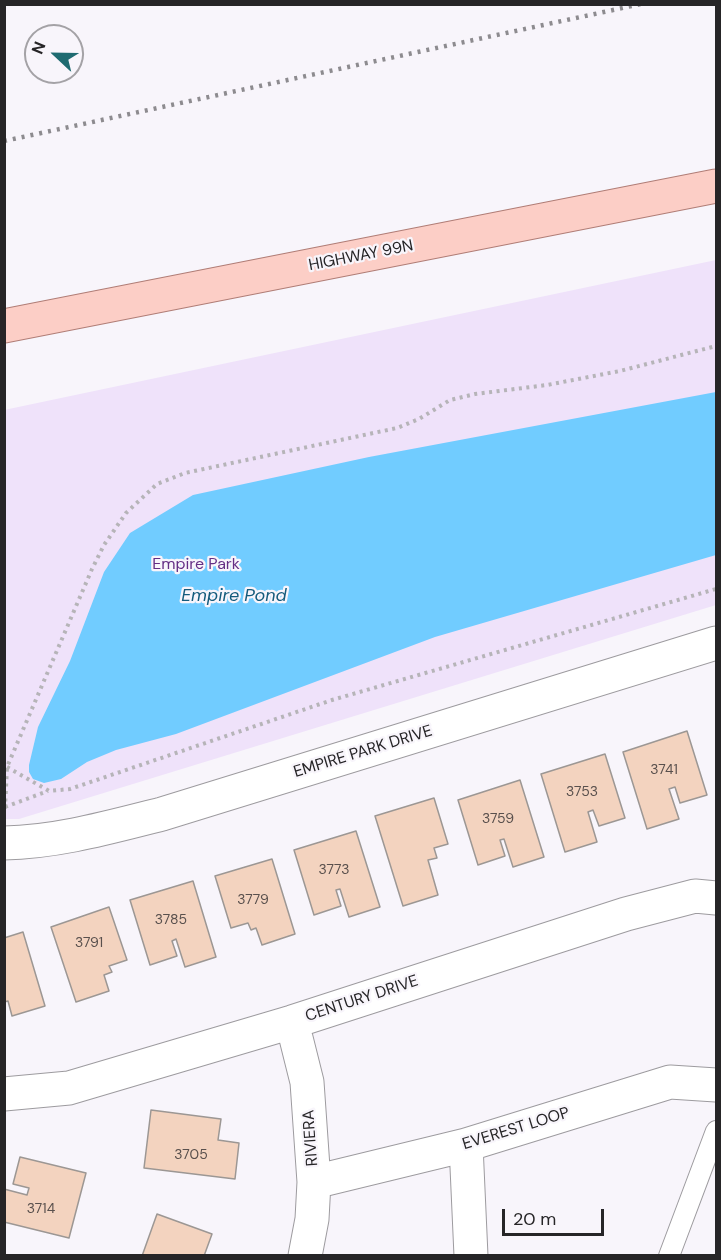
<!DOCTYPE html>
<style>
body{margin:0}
#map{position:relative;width:721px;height:1260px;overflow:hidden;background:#f8f5fb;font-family:"DM Sans",sans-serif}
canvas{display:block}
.frame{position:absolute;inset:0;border:6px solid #262527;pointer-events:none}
.north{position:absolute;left:24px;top:24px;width:60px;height:60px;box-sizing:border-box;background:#f8f5fb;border:2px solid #a4a2a6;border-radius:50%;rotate:292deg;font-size:16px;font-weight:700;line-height:24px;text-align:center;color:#262527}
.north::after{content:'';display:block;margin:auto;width:21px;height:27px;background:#1f6b71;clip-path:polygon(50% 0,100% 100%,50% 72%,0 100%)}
.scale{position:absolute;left:502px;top:1209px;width:102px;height:27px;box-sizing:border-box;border:3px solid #262527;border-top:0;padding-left:8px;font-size:18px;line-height:21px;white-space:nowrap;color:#262527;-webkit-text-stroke:4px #f8f5fb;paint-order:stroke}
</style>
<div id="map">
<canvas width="721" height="1260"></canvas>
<div class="frame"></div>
<div class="north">N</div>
<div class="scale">20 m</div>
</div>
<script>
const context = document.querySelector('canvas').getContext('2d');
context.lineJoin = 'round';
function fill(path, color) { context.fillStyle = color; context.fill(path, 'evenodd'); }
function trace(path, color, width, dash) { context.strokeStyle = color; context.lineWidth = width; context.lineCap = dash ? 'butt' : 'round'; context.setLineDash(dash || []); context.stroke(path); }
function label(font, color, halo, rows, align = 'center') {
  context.font = font + ' "DM Sans",sans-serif'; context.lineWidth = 4.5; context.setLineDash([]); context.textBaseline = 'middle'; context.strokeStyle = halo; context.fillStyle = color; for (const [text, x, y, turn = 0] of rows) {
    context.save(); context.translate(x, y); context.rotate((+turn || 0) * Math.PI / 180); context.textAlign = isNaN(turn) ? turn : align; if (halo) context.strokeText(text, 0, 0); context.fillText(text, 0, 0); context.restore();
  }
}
fill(new Path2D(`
 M716,260v345l-697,214h-14l-1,-409z`), '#efe2fa');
fill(new Path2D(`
 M716,392v163l-281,82 -259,97 -60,16 -29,12 -26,17 -17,4 -11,-4 -4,-7v-7l9,-38 32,-66 34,-89 26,-39 63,-38 176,-38z`), '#71ccff');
const building = new Path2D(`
 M687,731l20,64 -27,8 -5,-16 -6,2 10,30 -32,10 -24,-77z
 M605,754l20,64 -26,8 -6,-16 -5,2 9,30 -32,10 -24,-78z
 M520,780l24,77 -31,10 -9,-28 -4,1 5,16 -27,9 -20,-65z
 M434,798l14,46 -14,4 3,10 -9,2 10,35 -35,11 -28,-90z
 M356,831l24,76 -31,10 -9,-28 -4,1 5,16 -27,9 -20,-65z
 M272,859l23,75 -33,11 -6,-17 -5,2 -3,-7 -17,5 -16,-52z
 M193,881l23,76 -31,10 -9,-28 -4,2 5,15 -27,9 -20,-65z
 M109,907l18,53 -18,6 3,6 -8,3 5,16 -33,11 -25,-75z
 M23,932l22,74 -33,10 -4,-15 -4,1v-64z
 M151,1110l70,9 -3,21 21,3 -4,36 -91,-11z
 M20,1157l66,16 -17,65 -65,-16v-33l23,6 2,-7 -16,-4z
 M157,1214l55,20 -8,22h-62z`);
fill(building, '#f3d3bf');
trace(building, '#9c9794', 1.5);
const service = new Path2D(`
 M669,1256l47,-125`);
const minor = new Path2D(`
 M4,843c54,-1 106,-16 158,-29l554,-171
 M292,1022l15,60 7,100 -2,37 -7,37
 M4,1094l65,-6 223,-66 334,-108 69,-18 21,2
 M466,1145l5,111
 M314,1182l152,-37 204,-63 46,3`);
const primary = new Path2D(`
 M4,326l712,-140`);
trace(service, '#9d9b9f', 22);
trace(minor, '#9d9b9f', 35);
trace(primary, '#b07d76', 35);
trace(new Path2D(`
 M7,767l42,24 21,-2 262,-89 384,-111
 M5,807l43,-16
 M5,809l2,-42 85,-198 12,-24 22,-32 31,-29 28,-11 212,-45 22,-9 31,-19 25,-6 72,-9 73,-14 96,-25`), '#b6b4b8', 4, [3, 4.5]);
trace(service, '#fff', 20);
trace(minor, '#fff', 33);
trace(primary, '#fccec6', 33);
trace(new Path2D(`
 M4,141l637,-137`), '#8d8b8f', 4.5, [3, 6]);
label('14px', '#59504d', null, [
 ["3741",664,770],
 ["3753",582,792],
 ["3759",498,819],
 ["3773",334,870],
 ["3779",253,900],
 ["3785",171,920],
 ["3791",89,943],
 ["3705",191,1155],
 ["3714",41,1209]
]);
label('16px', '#262527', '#f8f5fb', [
 ["HIGHWAY 99N",361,256,-11],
 ["EMPIRE PARK DRIVE",363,752,-17],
 ["CENTURY DRIVE",362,999,-18],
 ["EVEREST LOOP",516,1129,-17],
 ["RIVIERA",311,1138,-94]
]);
label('16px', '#642e85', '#f8f5fb', [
 ["Empire Park",196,565]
]);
label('italic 18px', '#145b7c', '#f8f5fb', [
 ["Empire Pond",234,596]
]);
</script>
